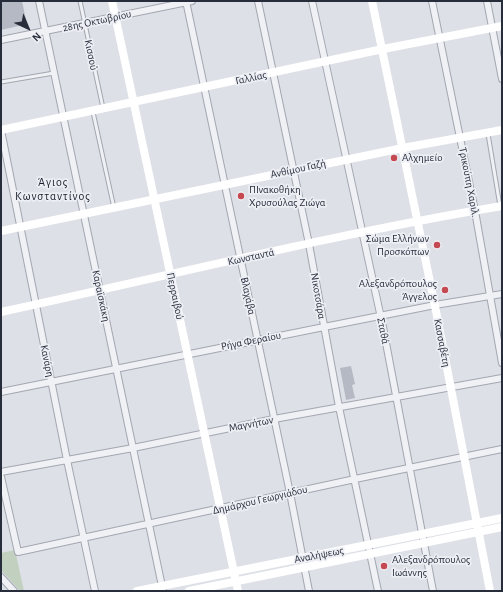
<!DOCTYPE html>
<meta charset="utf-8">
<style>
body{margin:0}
#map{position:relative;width:503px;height:592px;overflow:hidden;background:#dde0e6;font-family:"Alegreya Sans",sans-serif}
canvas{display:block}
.frame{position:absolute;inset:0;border:2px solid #282d3c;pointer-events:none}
.north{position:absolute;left:8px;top:8px;width:40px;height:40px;-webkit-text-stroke:3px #edeff4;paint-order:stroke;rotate:136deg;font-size:11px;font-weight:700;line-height:16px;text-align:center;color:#282d3c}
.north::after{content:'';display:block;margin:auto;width:14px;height:18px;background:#282d3c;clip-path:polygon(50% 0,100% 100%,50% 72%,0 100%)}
</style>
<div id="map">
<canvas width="503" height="592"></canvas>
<div class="frame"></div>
<div class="north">N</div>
</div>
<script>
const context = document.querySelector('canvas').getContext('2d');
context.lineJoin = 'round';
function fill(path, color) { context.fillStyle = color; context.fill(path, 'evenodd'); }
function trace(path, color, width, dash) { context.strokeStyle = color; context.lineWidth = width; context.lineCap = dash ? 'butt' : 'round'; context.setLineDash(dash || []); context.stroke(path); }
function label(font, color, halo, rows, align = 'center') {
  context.font = font + ' "Alegreya Sans",sans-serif'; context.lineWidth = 3.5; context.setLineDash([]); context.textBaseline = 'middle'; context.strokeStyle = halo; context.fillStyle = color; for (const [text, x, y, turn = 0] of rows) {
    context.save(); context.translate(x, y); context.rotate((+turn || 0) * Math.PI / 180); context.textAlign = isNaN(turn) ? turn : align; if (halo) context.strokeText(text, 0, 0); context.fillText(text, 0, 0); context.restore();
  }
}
fill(new Path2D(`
 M15,550l9,41h-4l-19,-21v-17z`), '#c2d0bf');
fill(new Path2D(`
 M1,1h21l5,23 -26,6z
 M351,366l4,18 -3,1 3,13 -9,2 -6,-32z`), '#b5b9c3');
const lane = new Path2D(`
 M80,1l23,107
 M1,82l53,-9
 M93,112l21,96
 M488,134l12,72`);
const street = new Path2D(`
 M39,1l124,590
 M186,1l104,492 19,98
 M258,1l51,243 30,163 39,184
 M312,1l71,326 50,264
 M432,1l43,210 27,152
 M487,1l15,78
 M1,40l191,-39
 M1,130l66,330 28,131
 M1,392l323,-65 111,-22 67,-11
 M1,472l132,-24 141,-29 228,-41
 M1,477l17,75 337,-73 147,-30
 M1,577l13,14`);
trace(lane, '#a3a7b0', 5);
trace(street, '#a3a7b0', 8);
trace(lane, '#f0f1f5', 3);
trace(street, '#f0f1f5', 6);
trace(new Path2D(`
 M112,1l126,590
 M372,1l64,310 54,280
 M1,130l382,-81 119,-23
 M1,231l402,-83 99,-18
 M1,312c167,-36 333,-78 501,-106
 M137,591l365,-73
 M189,591l313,-64`), '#fff', 8);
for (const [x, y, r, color] of [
 [394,158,4,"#c54950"],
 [241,196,4,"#c54950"],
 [437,245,4,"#c54950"],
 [445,290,4,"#c54950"],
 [384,566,4,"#c54950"]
]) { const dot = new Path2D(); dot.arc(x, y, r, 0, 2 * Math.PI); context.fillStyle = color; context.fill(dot); trace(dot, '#edeff4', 1.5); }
label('11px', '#282d3c', '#edeff4', [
 ["28ης Οκτωβρίου",97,21,-12],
 ["Κισσού",91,55,78],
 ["Γαλλίας",251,78,-12],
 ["Ανθίμου Γαζή",298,169,-12],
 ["Τρικούπη Χαριλ.",469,182,79],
 ["Κωνσταντά",251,257,-12],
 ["Καραϊσκάκη",101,296,78],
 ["Περραιβού",175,296,78],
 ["Βλαχάβα",248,296,78],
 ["Νικοτσάρα",318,296,80],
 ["Σταθά",383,331,79],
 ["Ρήγα Φεραίου",251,341,-11],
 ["Κασσαβέτη",442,343,79],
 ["Κανάρη",47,361,78],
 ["Μαγνήτων",251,424,-11],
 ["Δημάρχου Γεωργιάδου",260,500,-13],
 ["Αναλήψεως",319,555,-11]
]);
label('11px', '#282d3c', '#edeff4', [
 ["Αλχημείο",402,158],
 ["ΠΙνακοθήκη",249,190],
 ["Χρυσούλας Ζιώγα",249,203],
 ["Σώμα Ελλήνων",429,239,"right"],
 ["Προσκόπων",429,252,"right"],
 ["Αλεξανδρόπουλος",437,284,"right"],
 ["Άγγελος",437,297,"right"],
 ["Αλεξανδρόπουλος",392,560],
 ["Ιωάννης",392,573]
], 'left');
context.letterSpacing = '1px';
label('12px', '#1a1f2c', '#edeff4', [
 ["Άγιος",53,182],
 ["Κωνσταντίνος",53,196]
]);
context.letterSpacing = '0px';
</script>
